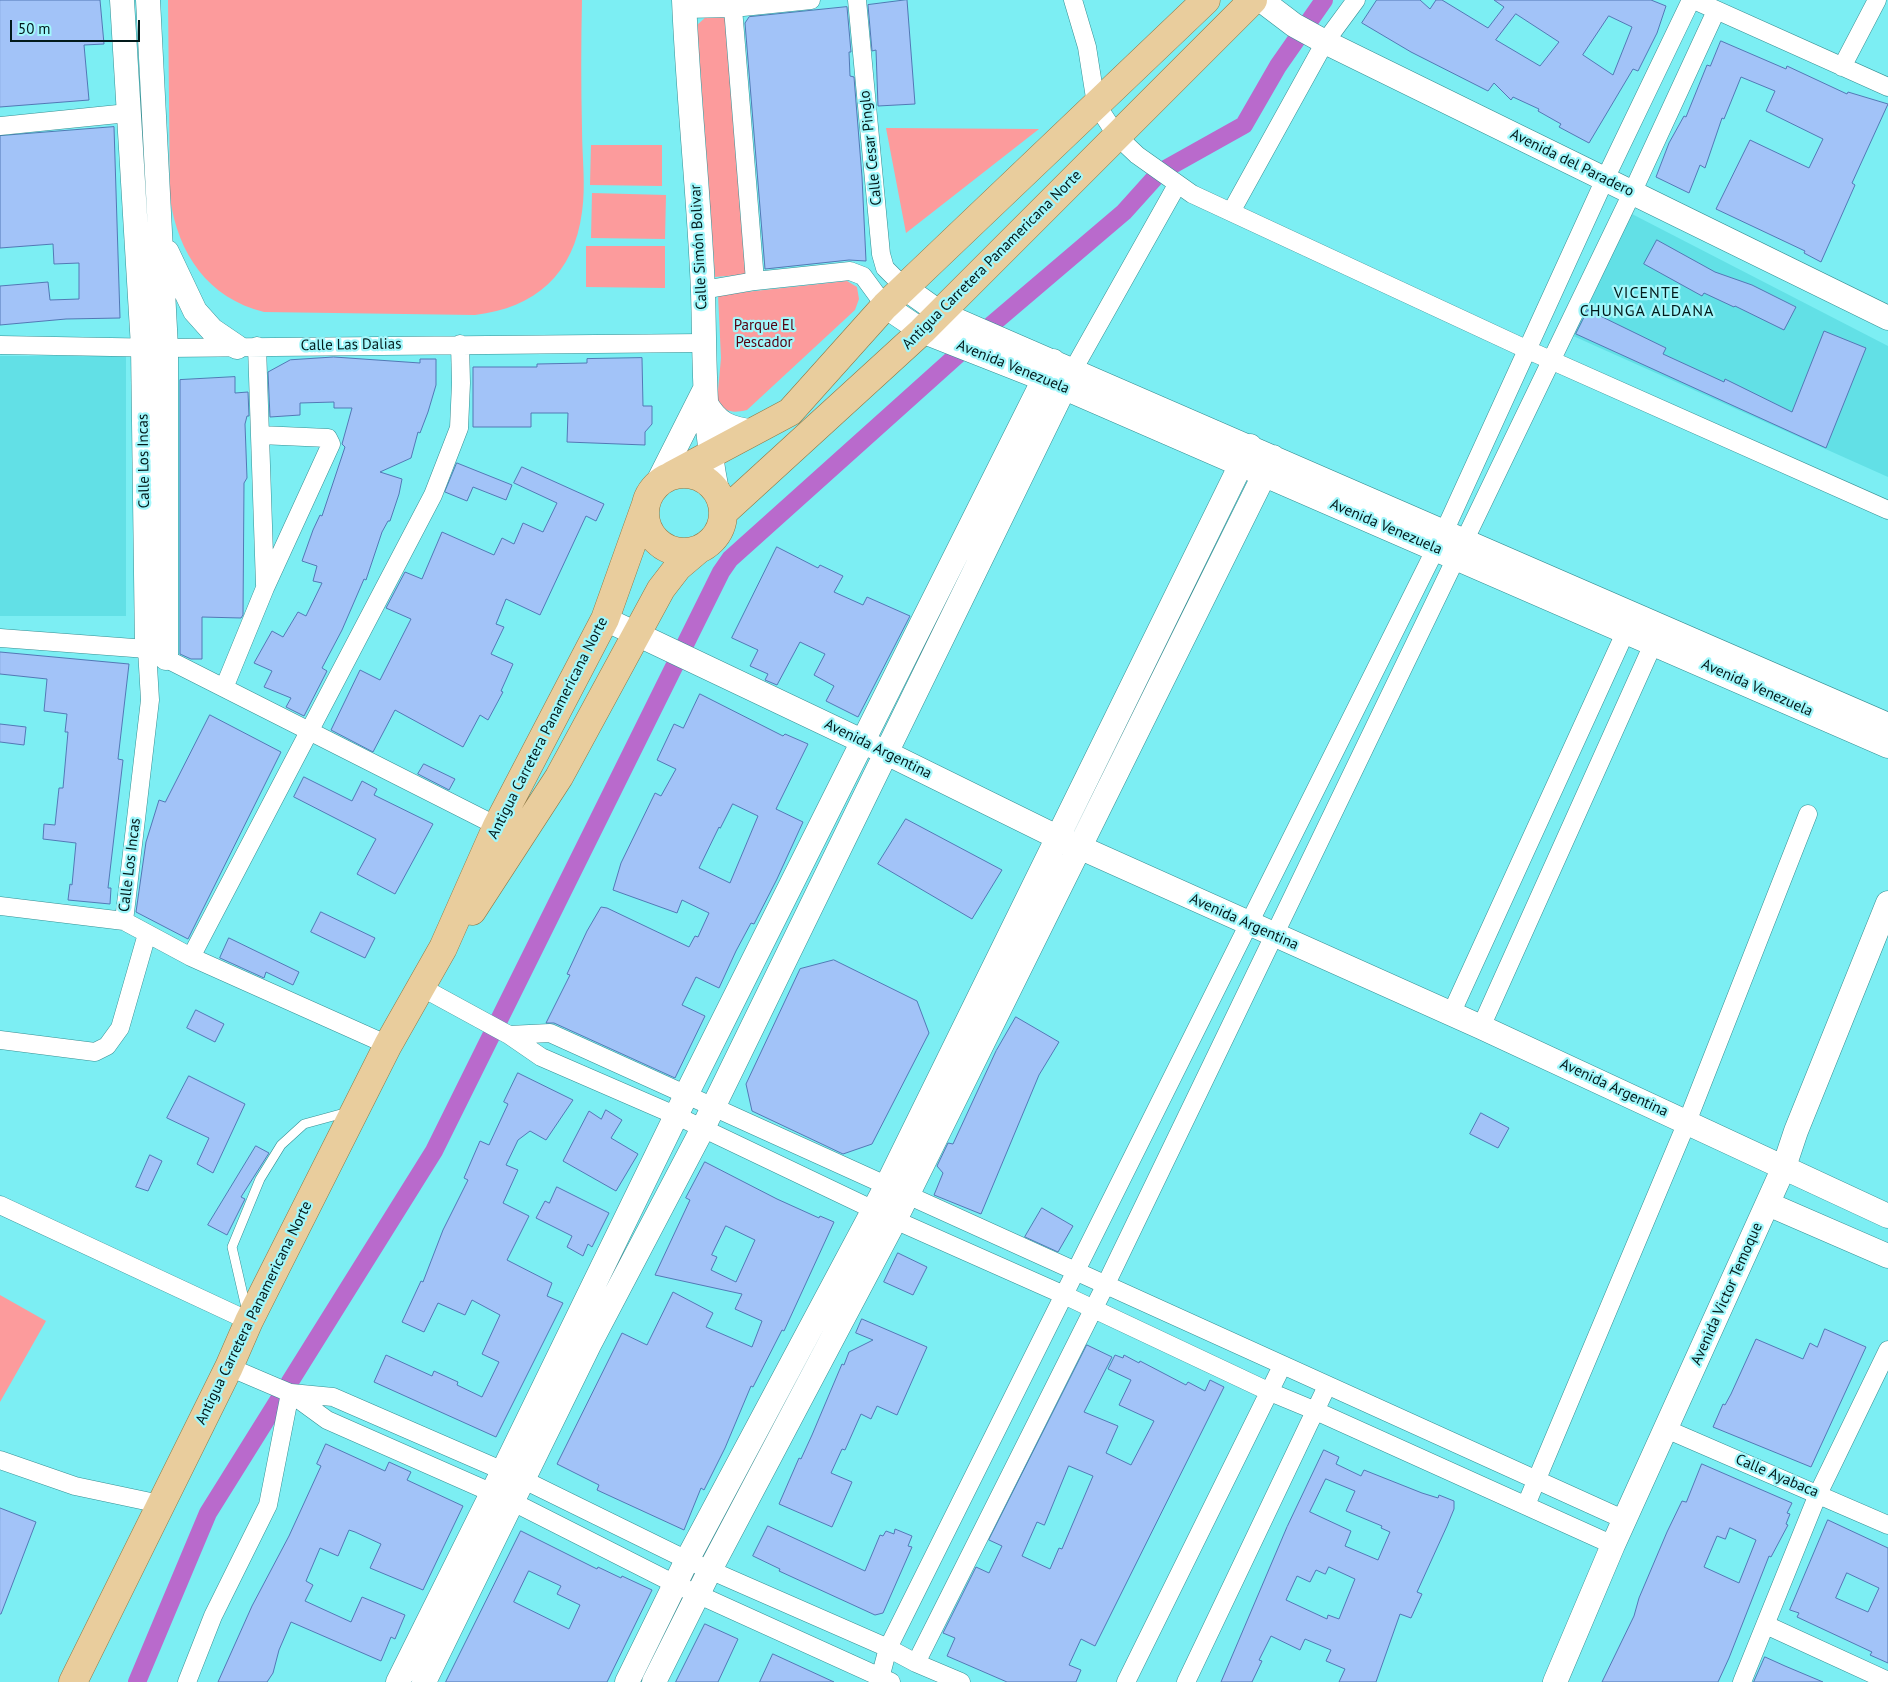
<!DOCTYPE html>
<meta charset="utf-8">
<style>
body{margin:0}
#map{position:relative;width:1888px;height:1682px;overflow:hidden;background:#7ceef3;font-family:"PT Sans",sans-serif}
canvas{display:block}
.scale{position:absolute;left:10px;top:20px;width:130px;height:22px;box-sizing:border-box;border:2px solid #021a1b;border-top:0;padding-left:6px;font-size:15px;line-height:18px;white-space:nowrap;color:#021a1b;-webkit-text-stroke:4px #a1f7fb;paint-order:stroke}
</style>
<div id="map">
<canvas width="1888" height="1682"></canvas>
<div class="scale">50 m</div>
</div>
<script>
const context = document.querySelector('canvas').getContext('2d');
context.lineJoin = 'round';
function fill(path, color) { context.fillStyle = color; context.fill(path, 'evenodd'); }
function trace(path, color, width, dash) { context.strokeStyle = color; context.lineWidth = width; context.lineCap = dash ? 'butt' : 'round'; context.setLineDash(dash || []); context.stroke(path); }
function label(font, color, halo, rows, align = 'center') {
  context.font = font + ' "PT Sans",sans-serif'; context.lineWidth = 4.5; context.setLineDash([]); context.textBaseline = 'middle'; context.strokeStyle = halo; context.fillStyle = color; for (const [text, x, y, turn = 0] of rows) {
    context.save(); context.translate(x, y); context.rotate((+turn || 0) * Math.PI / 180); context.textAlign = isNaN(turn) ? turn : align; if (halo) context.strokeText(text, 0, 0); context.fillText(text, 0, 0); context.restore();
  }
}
fill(new Path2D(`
 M1632,214l256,132v131l-317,-142z
 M0,356h126v260h-126z`), '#62e0e6');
fill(new Path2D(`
 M168,0h414c-1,43 -1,86 0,129 0,27 4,57 0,83 -8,62 -47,96 -107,103l-211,-3c-56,-14 -86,-58 -94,-114z
 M707,16h14l7,4 23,254 -36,3 -18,-252z
 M886,128l153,1 -133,104z
 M591,145h71v41l-72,-1z
 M592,193l74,2 -1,44 -74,-1z
 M586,246h79v42l-79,-1z
 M847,281l10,6 2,12 -4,11 -108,100c-14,3 -21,3 -30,-9l4,-43 -3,-63z
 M0,1295l46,26 -46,81z`), '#fc9b9c');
trace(new Path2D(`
 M137,1682l71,-169 226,-362 287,-579 9,-13 253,-227 141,-120 36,-40 84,-47 34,-59 46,-66`), '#b96acc', 18);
const building = new Path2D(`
 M0,0h100l4,44 -20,1 5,55 -89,7z
 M907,0l8,104 -37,2 -2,-56 -4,1 -4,-46z
 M1377,0h43l10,9 6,-9h6l46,28 16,-21 -10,-7h157l15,6 -9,27 -19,38 -5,-2 -44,74 -30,-16 2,-3 -23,-13 1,-2 -26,-12 -2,3 -17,-17 -6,8 -77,-39 -49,-29zM1516,14l43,28 -19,24 -44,-26zM1609,16l23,11 -19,48 -30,-20z
 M847,7l4,45h-2l1,24 4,1 8,100 4,84 -17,-1 -84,9 -20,-246 4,-6z
 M1721,41l65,28 1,-3 60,28 1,-2 40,12 -36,79 3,2 -34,77 -17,-9 1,-2 -89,-42 34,-69 59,28 14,-29 -57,-28 9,-20 -34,-14 -17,42 -2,-1 -17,50 -5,-3 -11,28 -33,-16 13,-34 15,-27 2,1 21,-52 3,1z
 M114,127l6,191 -54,1 -66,6v-39l48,-4 2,18 29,-1v-36l-25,1 -1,-20 -53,4v-112z
 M1657,240l58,32 37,13 44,22 -12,23 -49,-24 -1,1 -30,-14 -2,3 -58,-32z
 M1588,310l78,38 -3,6 61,28 1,-3 67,33 32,-81 42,17 -40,100 -250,-114z
 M334,357l86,6v-4h16v26l-8,27 -8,21 -2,-1 -7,26 -31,14 22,7 -3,15 -9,27h-2l-6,11 -16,48 -2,-1 -22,51 -20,38 5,3 -23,45 -18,-9 5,-9 -27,-11 8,-16 -18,-8 18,-32 11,6 15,-25 8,4 16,-33 -9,-2 4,-15 -15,-5 11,-31 7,-15 2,1 23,-69 -3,-3 10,-36h-18v-6l-34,1v12l-30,2 -2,-45 22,-12z
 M642,358l1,48h9v18l-7,8v13l-78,-3 1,-29h-37v14h-58v-60h64v-3l50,-1v-4z
 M235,377v16l13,-1 1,24h-2l-2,8 2,54 -3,5 -1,132 -2,3 -39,-1v42h-11l-11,-5v-274z
 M457,463l55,22 -6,15 -33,-13 -6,14 -22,-9z
 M522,467l82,37 -8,17 -10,-5 -46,99 -34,-16 -10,25 8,3 -13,27 22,10 -12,27 2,1 -15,28 -8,-5 -17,32 -68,-37 -22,42 -42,-22 29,-60 20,10 31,-61 -25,-11 19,-36 17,7 20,-47 52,23 8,-17 12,6 9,-21 20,9 14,-29 -43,-20z
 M777,547l41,21 2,-3 23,11 -9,16 29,13 4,-8 43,19 -52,101 -32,-16 8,-15 -20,-11 11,-21 -25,-12 -23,43 -12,-5 3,-6 -18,-8 8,-16 -26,-12z
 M0,652l129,12 -11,95 5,1 -15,128h3l-1,16 -42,-4 2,-16 2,1 4,-42 -33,-4 1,-15 11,1 4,-37h4l5,-56h-3l2,-18 -23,-3 3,-32 -47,-5z
 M700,694l83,42 2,-2 23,10 -32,65 27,13 -26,57 -23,45 -3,-1 -15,28 -17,37 -23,-11 -14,28 23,11 -30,62 -121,-55h-8l24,-48 -3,-1 20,-43 14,-24 6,1 82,39 6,-11 3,1 11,-24 -27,-13 -5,13 -64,-23 8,-27 34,-70 6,3 15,-27 -19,-9 17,-36 9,4zM733,804l25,12 -28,67 -31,-15 20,-41 1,1z
 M210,715l71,37 -93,187 -52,-27 10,-70 13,-42 6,2z
 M0,724l26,3 -2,18 -24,-3z
 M424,764l31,15 -6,11 -31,-16z
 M304,777l48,24 10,-20 15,8 -3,6 59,29 -38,70 -38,-20 19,-35 -82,-42z
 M906,819l96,51 -30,49 -94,-55z
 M321,912l54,26 -10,20 -54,-26z
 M229,938l70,34 -6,13 -27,-13 -2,6 -44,-20z
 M834,960l83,41 12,32 -57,111 -29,10 -91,-43 -6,-27 54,-115z
 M196,1010l28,14 -9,18 -28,-14z
 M1016,1017l43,25 -20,33 -58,139 -47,-19 9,-22 -6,-7 11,-23 5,1 43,-93z
 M518,1073l55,27 -27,40 -16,-9 -12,9 -12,25 12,5 -15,33 26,13 -22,44 45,23 -5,13 16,7 -67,134 -122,-55 12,-27 46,21 2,-5 24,11 -1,3 25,12 17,-35 -17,-8 18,-39 -28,-15 -7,15 -27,-12 -14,29 -22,-10 19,-41 2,1 20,-52 25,-50 -4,-2 16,-37 9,4 19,-41 -4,-2z
 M189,1076l56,28 -32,69 -16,-9 12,-26 -42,-20z
 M606,1110l16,10 -11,18 27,16 -22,37 -53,-30 26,-50 12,8z
 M1481,1113l28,15 -11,20 -28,-14z
 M256,1146l13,7 -28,44 4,2 -18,36 -19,-10z
 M150,1155l12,6 -14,30 -12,-4z
 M705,1162l72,37 42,19 1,-2 14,6 -50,109 -2,-1 -29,57 -2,-1 -26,62 -21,42 -3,-2 -17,42 -87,-40 2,-5 -42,-21 65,-131 25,12 26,-53 40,21 -7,14 46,20 10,-26 -27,-12 7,-15 -87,-19 35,-75 -4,-2zM726,1226l29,14 -19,42 -25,-12 6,-13 -5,-2z
 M557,1187l52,26 -17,34 -4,-3 -5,12 -16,-9 5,-11 -36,-18 9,-17 4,2z
 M1042,1208l31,18 -15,26 -33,-15z
 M898,1253l29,14 -14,28 -29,-13z
 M862,1319l65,28 -30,68 -20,-9 -6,13 -10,-5 -16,36 -3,-1 -11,24 21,9 -20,45 -53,-23 20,-46 2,1 11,-24 30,-71 2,1 5,-13 24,-12 -17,-7z
 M1825,1329l41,18 -55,120 -98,-40 10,-23 2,1 6,-11 25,-55 47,20 7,-16 7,4z
 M1087,1345l25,12 -28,55 34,14 -12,27 25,12 23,-44 -35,-16 12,-25 -23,-11 7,-14 8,3 1,-3 15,8 1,-2 46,24 2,-3 17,9 5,-11 14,7 -129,259 -14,-7 -12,26 12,5 -5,12h-69l-60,-26 8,-18 -12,-5 33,-66 13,6 13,-27 -13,-6zM1069,1466l24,10 -31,73 -3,-1 -9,21 -28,-13 15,-34 7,3z
 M326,1444l59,27 4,-9 22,10 -4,8 56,26 -40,84 -53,-22 11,-24 -26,-12 -6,-2 -11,26 -18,-8 -14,33 7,4 -8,16 46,21 11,-25 43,18 -10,24 -4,-2 -10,24 -90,-39 -12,28 -6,23 -6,9h-49l34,-76 37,-70 32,-70 -4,-2z
 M1324,1450l15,7 -3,7 25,12 3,-6 58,23 16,5 1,-3 15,6v8l-7,17 -30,66 5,2 -11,24 -11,-4 -24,68h-37l6,-13 -19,-8 5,-11 -26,-11 -5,11 -29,-14 -12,24 3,1 -10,21h-31l66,-155zM1326,1479l29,12 -9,20 36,15 -1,2 9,4 -12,28 -33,-14 6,-15 -41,-19zM1329,1567l26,12 -16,40 -11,-4 -1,4 -41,-19 11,-24 13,6 6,-12 9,4z
 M1702,1464l90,39 -5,10 3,1 -4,10 2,1 -17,32 -2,-1 -40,102 -11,24h-116l32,-66 5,-18 28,-66 15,-31 4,1zM1730,1528l26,12 -17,43 -35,-16 13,-31 8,3z
 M0,1508l36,14 -35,92h-1z
 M1828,1520l60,28v115l-18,-8 2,-3 -75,-35 2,-4 -9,-3zM1847,1573l32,15 -11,24 -32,-14z
 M768,1526l97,45 15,-36 3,1 3,-5 8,3 1,-5 17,7 -4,10 4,1 -29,66 -8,2 -96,-44 1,-2 -27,-13z
 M521,1531l76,38 1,-2 23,11 1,-2 30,14 -45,92h-161zM529,1571l32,15 -4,8 23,11 -11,24 -55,-27z
 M705,1624l33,15 -20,43h-42z
 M773,1654l61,28h-74z
 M1765,1657l20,9 38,16h-69z`);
fill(building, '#a2c3f8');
trace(building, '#5378b5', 1);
const lane = new Path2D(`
 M247,1312l-15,-65 28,-68 21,-34 23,-21 44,-12`);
const street = new Path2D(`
 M857,0l24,254 4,14 20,20
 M1073,0l14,47 9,57 21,32 20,19 55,39 336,156 360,160
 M1694,0l194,87
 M733,8l22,273
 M684,9l49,-1 78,-8
 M1842,67l35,-67
 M0,126l128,-13
 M1231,212l94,-170 31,-42
 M703,290l52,-9 95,-10 13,5 22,30
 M0,345l166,3 537,-5
 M257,346l8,239
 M1073,370l104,-185
 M0,638l147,11 350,177
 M224,688l41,-100 66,-144 -3,-6 -68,-3
 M0,906l124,15 67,36 197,88
 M124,921l26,-221 -3,-51
 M191,957l242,-462 26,-67 2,-45 -1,-39
 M421,987l88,48 32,22 136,59 218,104 169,75 206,97 46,19 297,134
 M1451,1014l179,-392
 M1481,1027l177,-394
 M509,1035l41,-2 1075,487
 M0,1040l95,12 12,-6 13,-18 27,-94
 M0,1205l249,116
 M229,1367l61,26 37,27 186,82 162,82 216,98
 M291,1393l42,4 191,83 163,80 201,88 28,15 45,19
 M1666,1429l222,96
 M0,1460l75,26 85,18
 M1526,1505l161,-383 121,-308
 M1766,1625l122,56
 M916,1663l190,-379 526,-1091 84,-182
 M187,1682l26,-66 55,-111 22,-112
 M879,1682l9,-34 556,-1116 161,-353 86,-179
 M1126,1682l156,-316
 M1186,1682l141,-296
 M1742,1682l76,-188 70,-144`);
const secondary = new Path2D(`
 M122,0l21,347 4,302
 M148,0l18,348v310
 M684,0c4,97 15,194 19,291 2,69 0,131 14,200
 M1261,0l33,25 31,17 563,276
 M167,252l28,59 17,19 25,17
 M905,288l35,25 948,412
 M885,306l37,25 122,48 844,367
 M705,402c13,23 24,26 49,30
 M657,484l47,-93
 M605,619l259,123 195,96 422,189 407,189
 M1768,1204l120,52
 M398,1682l105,-211 188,-386 362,-724
 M424,1682l165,-337 114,-217 370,-758
 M627,1682l60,-122 200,-375 363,-739
 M654,1682l56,-112 185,-350 378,-763
 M1555,1682l58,-137 171,-378 12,-36 92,-228`);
const primary = new Path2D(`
 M645 513a39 39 0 1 1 78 0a39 39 0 1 1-78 0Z
 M672,475l118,-63 95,-106 321,-306
 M724,512l198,-181 331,-331
 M472,911l87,-134 102,-188 17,-22 20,-17
 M73,1682l156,-315 20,-46 139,-276 55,-97 54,-122 108,-207 41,-115`);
trace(lane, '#368f93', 10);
trace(street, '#368f93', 19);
trace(secondary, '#368f93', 25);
trace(primary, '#8e7845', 29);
trace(lane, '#fff', 9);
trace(street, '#fff', 18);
trace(secondary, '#fff', 24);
trace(primary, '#e9cd9d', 28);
label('15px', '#021a1b', '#a1f7fb', [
 ["Calle Cesar Pinglo",871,148,-96],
 ["Avenida del Paradero",1572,163,26],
 ["Calle Simón Bolivar",699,247,-93],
 ["Antigua Carretera Panamericana Norte",992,260,-45],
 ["Calle Las Dalias",351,345,-1],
 ["Avenida Venezuela",1013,367,22],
 ["Calle Los Incas",144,461,-91],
 ["Avenida Venezuela",1386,527,23],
 ["Avenida Venezuela",1757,688,24],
 ["Antigua Carretera Panamericana Norte",548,728,-63],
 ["Avenida Argentina",878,749,26],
 ["Calle Los Incas",130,865,-83],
 ["Avenida Argentina",1244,922,24],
 ["Avenida Argentina",1614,1088,25],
 ["Avenida Victor Temoque",1727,1294,-66],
 ["Antigua Carretera Panamericana Norte",254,1313,-64],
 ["Calle Ayabaca",1777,1476,23]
]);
label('15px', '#550010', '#a1f7fb', [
 ["Parque El",764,326],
 ["Pescador",764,343]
]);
context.letterSpacing = '1px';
label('16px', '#021a1b', '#a1f7fb', [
 ["VICENTE",1647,293],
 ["CHUNGA ALDANA",1647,311]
]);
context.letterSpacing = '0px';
</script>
